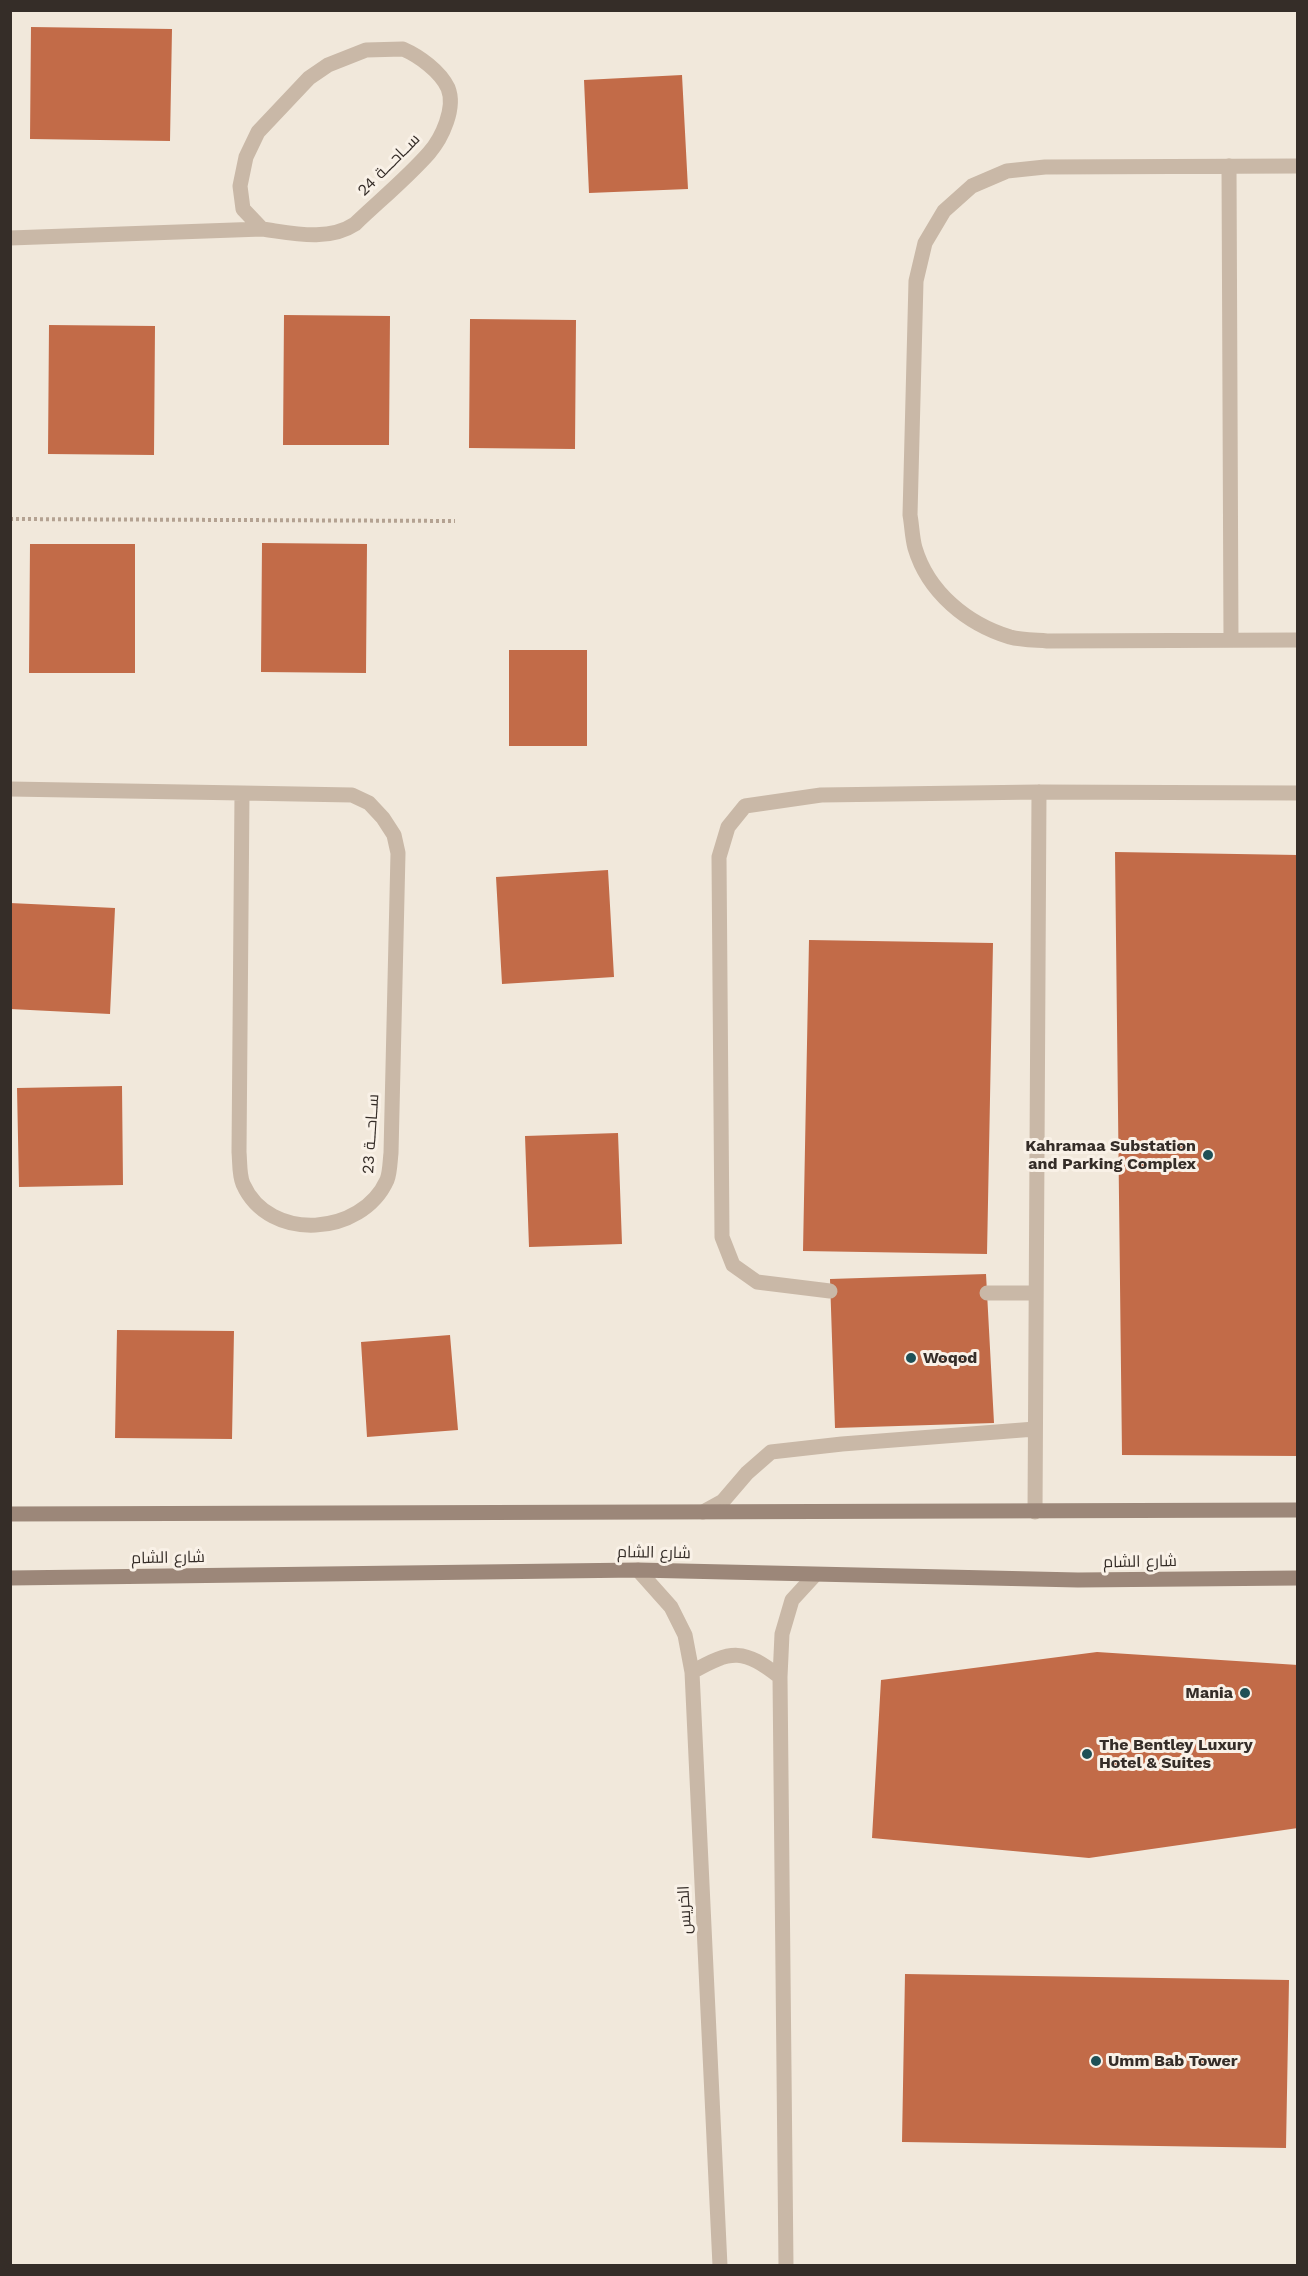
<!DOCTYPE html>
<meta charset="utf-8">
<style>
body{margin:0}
#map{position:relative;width:1308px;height:2276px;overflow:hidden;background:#f1e8db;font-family:"Work Sans",sans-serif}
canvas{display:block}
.frame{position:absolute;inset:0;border:12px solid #352d28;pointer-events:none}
</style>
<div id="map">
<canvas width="1308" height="2276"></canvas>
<div class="frame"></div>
</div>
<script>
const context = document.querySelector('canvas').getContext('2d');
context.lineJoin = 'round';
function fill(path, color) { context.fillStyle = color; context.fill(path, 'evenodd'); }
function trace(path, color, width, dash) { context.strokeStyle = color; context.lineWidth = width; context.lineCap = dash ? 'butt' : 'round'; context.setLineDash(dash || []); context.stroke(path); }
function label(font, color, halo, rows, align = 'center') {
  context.font = font + ' "Work Sans",Cairo,sans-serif'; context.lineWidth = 6; context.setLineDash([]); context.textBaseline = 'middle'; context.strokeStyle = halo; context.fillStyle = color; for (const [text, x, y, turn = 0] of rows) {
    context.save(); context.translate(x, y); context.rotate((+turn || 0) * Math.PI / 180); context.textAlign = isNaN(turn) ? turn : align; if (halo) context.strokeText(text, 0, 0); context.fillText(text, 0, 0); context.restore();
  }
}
fill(new Path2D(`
 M31,27l141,2 -2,112 -140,-2z
 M682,75l6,114 -99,4 -5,-113z
 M284,315l106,1 -1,129h-106z
 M470,319l106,1 -1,129 -106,-1z
 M49,325l106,1 -1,129 -106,-1z
 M262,543l105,1 -1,129 -105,-1z
 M30,544h105v129h-106z
 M509,650h78v96h-78z
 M1115,852l183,3v601l-176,-1z
 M608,870l6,107 -112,7 -6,-107z
 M10,903l105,5 -5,106 -100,-5z
 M809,940l184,3 -6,311 -184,-3z
 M122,1086l1,99 -104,2 -2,-99z
 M618,1133l4,111 -93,3 -4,-111z
 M986,1274l8,149 -159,5 -5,-149z
 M117,1330l117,1 -2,108 -117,-1z
 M450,1335l8,95 -91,7 -6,-95z
 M1097,1652l201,13v163l-209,30 -217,-20 9,-158z
 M905,1974l384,6 -3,168 -384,-6z`), '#c26b48');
trace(new Path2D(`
 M10,519l445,2`), '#b4a292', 4, [3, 3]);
trace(new Path2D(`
 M1229,166l2,474
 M1298,166l-253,1 -38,4 -35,15 -28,25 -19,32 -9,38 -6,234c2,11 2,22 5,33 13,44 52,76 95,89 11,3 25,3 37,4l251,-1
 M830,1291l-73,-9 -24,-17 -11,-28 -3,-380 9,-30 17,-21 76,-11 218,-3 259,1
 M987,1293h49
 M703,1512l20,-11 24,-28 24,-21 71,-8 193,-15
 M1035,1512l4,-720`), '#c9b8a7', 15);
trace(new Path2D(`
 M403,49c16,7 37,22 45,39 8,20 -6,50 -19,65 -22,25 -50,48 -74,71 -27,18 -63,9 -93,5l-19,-20 -3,-23 6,-29 12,-25 51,-54 19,-13 38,-15z
 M10,238l252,-9
 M10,789l232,4
 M242,793l110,2 17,8 14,15 11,17 4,18 -7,300c-1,8 -1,20 -4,27 -25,56 -118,63 -144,4 -4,-9 -3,-22 -4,-32z
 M638,1570l33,37 14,28 7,37 28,594
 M692,1672c40,-23 52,-23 88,5
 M786,2266l-6,-589 2,-43 10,-34 23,-25`), '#c9b8a7', 15);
trace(new Path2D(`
 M10,1514l1288,-4
 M10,1578l628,-8 440,10 220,-2`), '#9c8779', 15);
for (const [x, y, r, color] of [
 [1208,1155,6,"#1e5056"],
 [911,1358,6,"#1e5056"],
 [1245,1693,6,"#1e5056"],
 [1087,1754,6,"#1e5056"],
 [1096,2061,6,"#1e5056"]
]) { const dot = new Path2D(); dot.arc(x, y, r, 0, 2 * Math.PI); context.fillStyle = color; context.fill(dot); trace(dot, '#f9f1e7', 2); }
label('16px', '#352d28', '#f9f1e7', [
 ["ســاحـــة 24",389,165,-45],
 ["ســاحـــة 23",371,1134,-86],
 ["شارع الشام",654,1553,1],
 ["شارع الشام",168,1558,-1],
 ["شارع الشام",1140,1562,-1],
 ["الخريس",685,1910,-93]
]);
label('bold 16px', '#352d28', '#f9f1e7', [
 ["Kahramaa Substation",1196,1146,"right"],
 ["and Parking Complex",1196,1164,"right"],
 ["Woqod",923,1358],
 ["Mania",1233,1693,"right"],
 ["The Bentley Luxury",1099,1745],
 ["Hotel & Suites",1099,1763],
 ["Umm Bab Tower",1108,2061]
], 'left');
</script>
